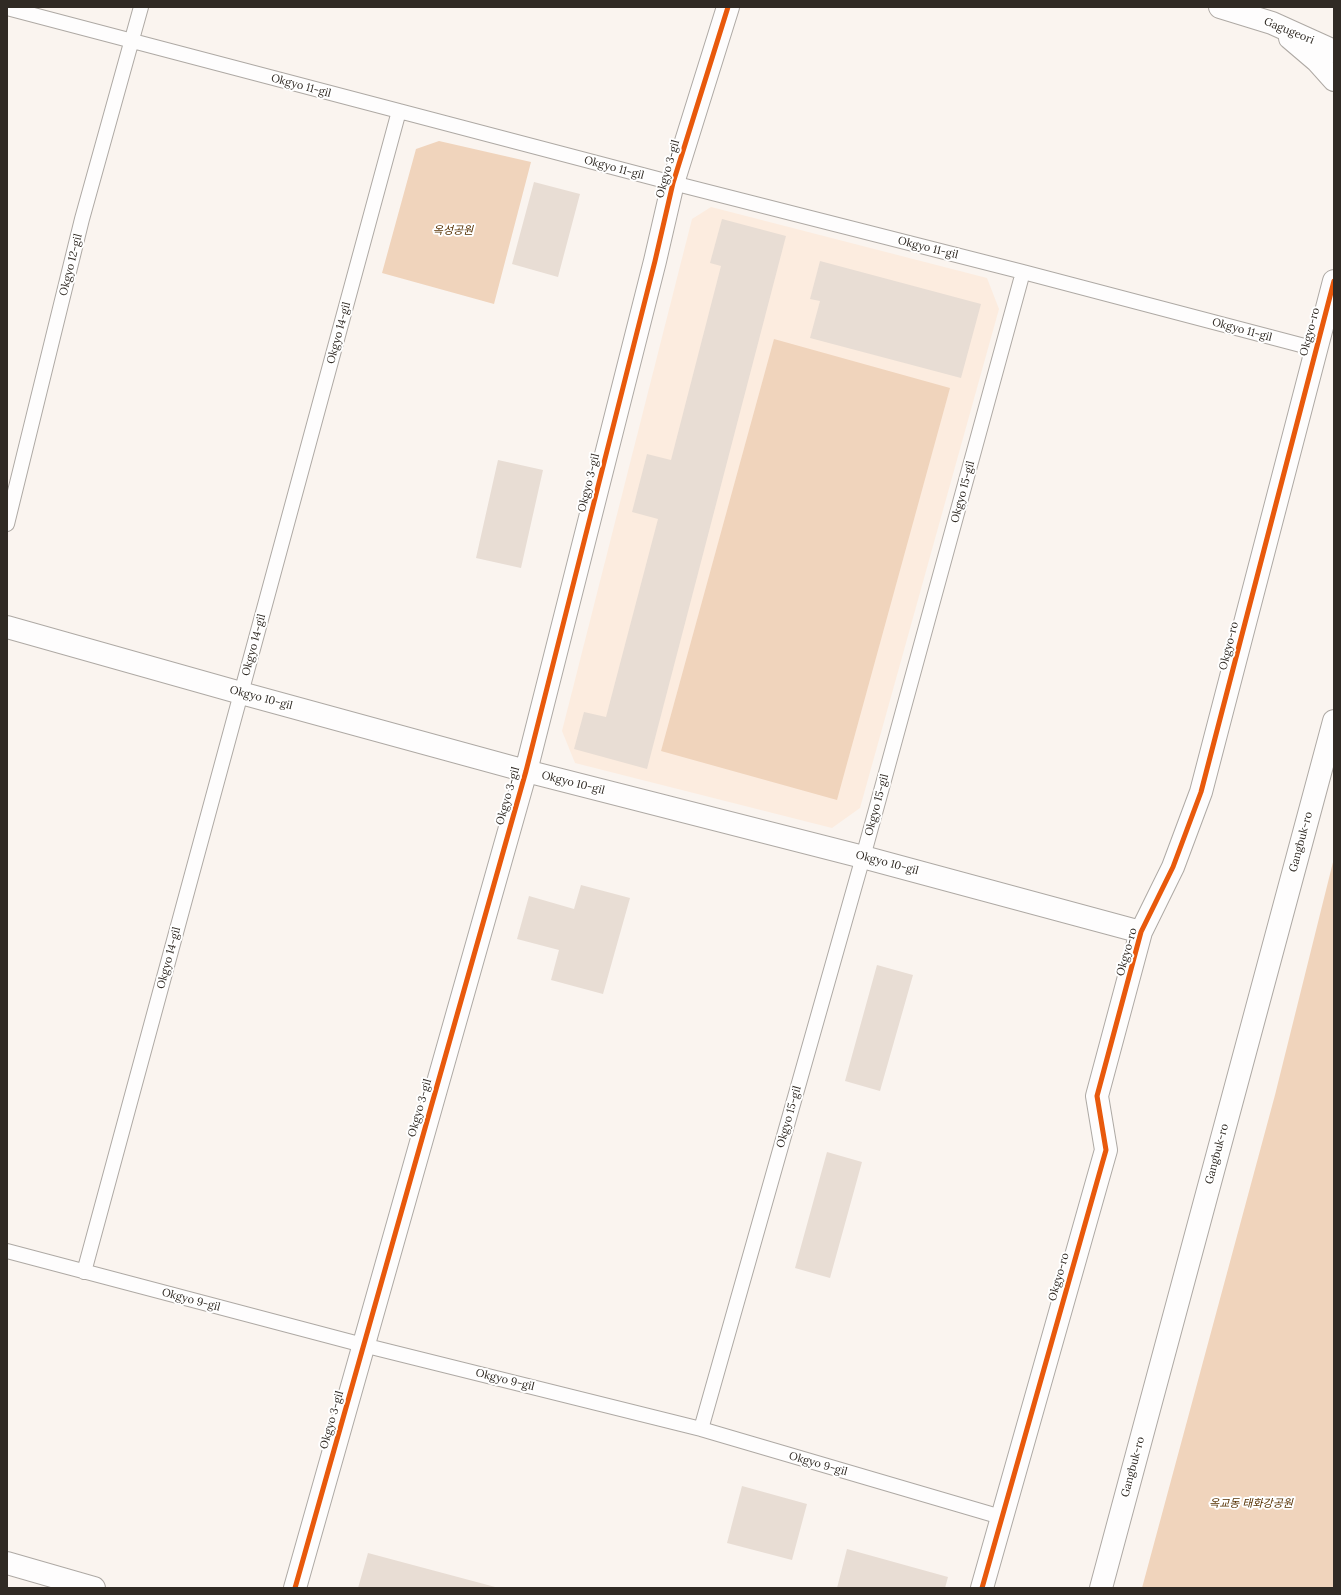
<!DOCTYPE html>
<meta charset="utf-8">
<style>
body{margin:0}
#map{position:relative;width:1341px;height:1595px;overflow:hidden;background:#faf4ef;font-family:Lora,serif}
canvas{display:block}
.frame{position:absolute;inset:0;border:8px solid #302a24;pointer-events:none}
</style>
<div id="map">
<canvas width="1341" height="1595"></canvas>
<div class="frame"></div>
</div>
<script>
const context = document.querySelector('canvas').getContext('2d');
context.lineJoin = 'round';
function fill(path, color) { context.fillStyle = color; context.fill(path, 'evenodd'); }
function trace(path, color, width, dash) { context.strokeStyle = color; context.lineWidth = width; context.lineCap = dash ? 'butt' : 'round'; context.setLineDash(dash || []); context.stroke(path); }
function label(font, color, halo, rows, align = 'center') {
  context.font = font + ' Lora,"Noto Sans KR",serif'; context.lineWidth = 4; context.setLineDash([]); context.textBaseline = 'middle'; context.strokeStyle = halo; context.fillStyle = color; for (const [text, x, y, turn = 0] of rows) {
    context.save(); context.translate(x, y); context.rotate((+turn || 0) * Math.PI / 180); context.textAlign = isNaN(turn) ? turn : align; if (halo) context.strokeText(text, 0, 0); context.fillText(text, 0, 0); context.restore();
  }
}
fill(new Path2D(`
 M711,207l276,71 12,31 -139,499 -28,20 -257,-65 -13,-32 130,-512z`), '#fcecdf');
fill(new Path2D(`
 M439,141l92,21 -37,142 -112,-31 34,-124z
 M774,339l176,49 -113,412 -176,-49z
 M1334,858v730h-192l133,-493z`), '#f0d4bc');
fill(new Path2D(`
 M534,182l46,12 -22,83 -46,-13z
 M722,219l64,17 -139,533 -73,-20 10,-37 22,5 52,-198 -26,-7 15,-58 24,6 50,-194 -11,-3z
 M820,261l161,43 -20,74 -151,-40 10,-37 -10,-2z
 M498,460l45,10 -22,98 -45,-10z
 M581,885l49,13 -27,96 -52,-14 8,-30 -42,-11 12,-43 45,13z
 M877,965l36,10 -33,116 -35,-10z
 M827,1152l35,10 -32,116 -35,-10z
 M742,1486l65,18 -15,56 -65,-17z
 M847,1549l101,28 -3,11h-108z
 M368,1553l131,35h-141z`), '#e8ddd4');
const lane = new Path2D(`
 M7,8l666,175 350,89 293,77
 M7,524l75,-305 59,-212
 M7,1251l356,94 338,84 300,88
 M84,1272l315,-1161
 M701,1429l162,-572 160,-585`);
const street = new Path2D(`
 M7,627l234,66 285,78 337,86 278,75
 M295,1588l231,-817 129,-510 18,-78 55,-176
 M982,1588l124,-438 -9,-54 44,-164 32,-65 28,-75 133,-511`);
const secondary = new Path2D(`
 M1220,7l52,16 62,28
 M1290,38l27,23 17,19
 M7,1563l87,25
 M1101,1588l233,-867`);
trace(lane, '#aea9a4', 16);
trace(street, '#aea9a4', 24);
trace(secondary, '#aea9a4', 24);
trace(lane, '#fefdfd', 14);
trace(street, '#fefdfd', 22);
trace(secondary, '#fefdfd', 22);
trace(new Path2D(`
 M295,1588l231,-817 129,-510 18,-78 55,-176
 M982,1588l124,-438 -9,-54 44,-164 32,-65 28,-75 133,-511`), '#e8590c', 5);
label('11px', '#302a24', '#fff', [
 ["Gagugeori",1289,31,22],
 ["Okgyo 11-gil",301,86,15],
 ["Okgyo 11-gil",614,168,15],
 ["Okgyo 3-gil",668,169,-74],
 ["Okgyo 11-gil",928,248,14],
 ["Okgyo 12-gil",71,265,-76],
 ["Okgyo 11-gil",1242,330,15],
 ["Okgyo-ro",1310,332,-75],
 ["Okgyo 14-gil",339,333,-75],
 ["Okgyo 3-gil",589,483,-76],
 ["Okgyo 15-gil",963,492,-75],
 ["Okgyo 14-gil",254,645,-75],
 ["Okgyo-ro",1229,646,-76],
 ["Okgyo 10-gil",261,698,15],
 ["Okgyo 10-gil",573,783,14],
 ["Okgyo 3-gil",508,796,-74],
 ["Okgyo 15-gil",877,805,-75],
 ["Gangbuk-ro",1301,842,-75],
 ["Okgyo 10-gil",887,863,15],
 ["Okgyo-ro",1127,952,-74],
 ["Okgyo 14-gil",169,958,-75],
 ["Okgyo 3-gil",420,1108,-74],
 ["Okgyo 15-gil",789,1117,-74],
 ["Gangbuk-ro",1217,1154,-75],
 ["Okgyo-ro",1059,1277,-74],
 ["Okgyo 9-gil",191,1300,15],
 ["Okgyo 9-gil",505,1380,14],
 ["Okgyo 3-gil",332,1420,-74],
 ["Okgyo 9-gil",818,1464,16],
 ["Gangbuk-ro",1133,1467,-75]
]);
label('italic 11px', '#563000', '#fff', [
 ["옥성공원",453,231],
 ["옥교동 태화강공원",1251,1504]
]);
</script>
